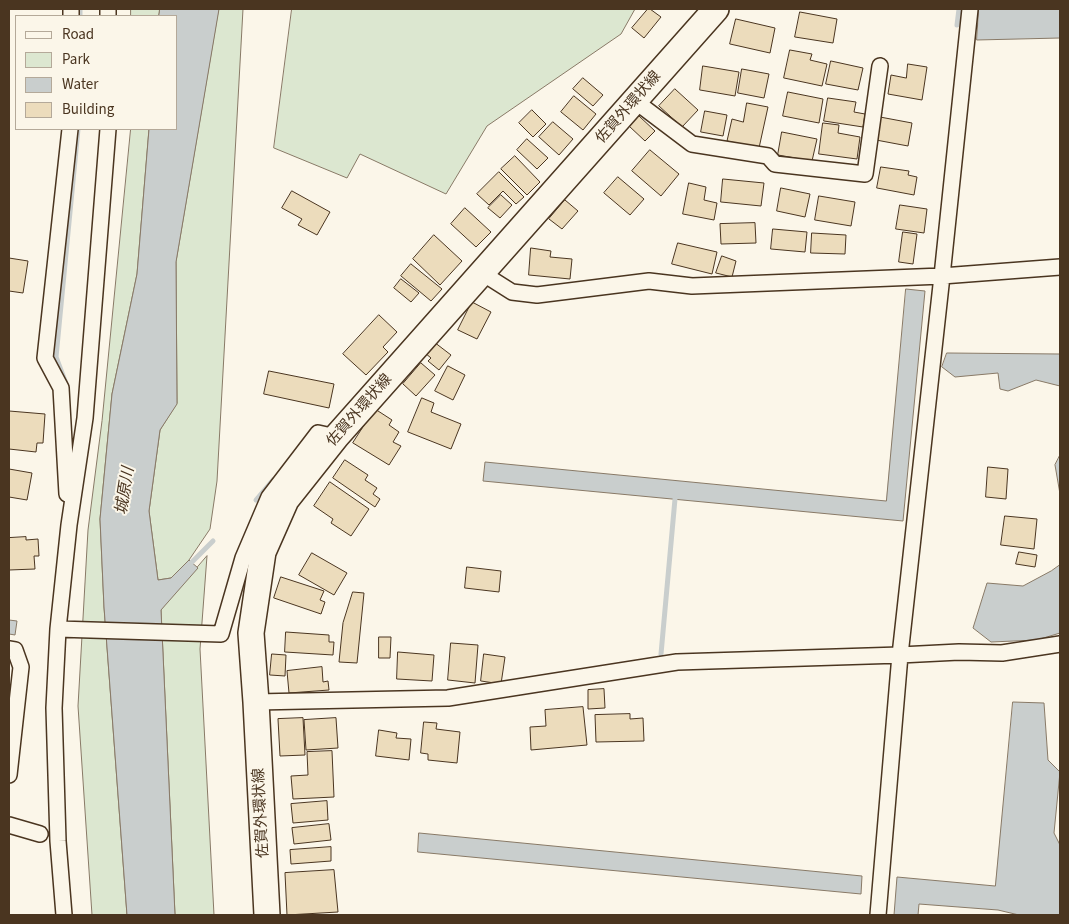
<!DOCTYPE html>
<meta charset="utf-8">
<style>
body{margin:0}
#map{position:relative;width:1069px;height:924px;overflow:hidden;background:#fbf6e9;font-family:"Source Sans 3",sans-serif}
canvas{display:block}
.frame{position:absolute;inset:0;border:10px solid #4a3520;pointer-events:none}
.legend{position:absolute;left:15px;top:15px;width:162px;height:115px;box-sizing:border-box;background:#fbf6e9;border:1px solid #b4a999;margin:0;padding:6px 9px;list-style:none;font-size:15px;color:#4a3520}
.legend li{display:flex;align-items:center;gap:10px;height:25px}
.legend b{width:25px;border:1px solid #b4a999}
</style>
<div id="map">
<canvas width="1069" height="924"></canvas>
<div class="frame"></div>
<ul class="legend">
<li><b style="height:6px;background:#fbf6e9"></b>Road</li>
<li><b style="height:14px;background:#dce7d0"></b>Park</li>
<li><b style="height:14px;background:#c9cecd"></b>Water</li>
<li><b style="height:14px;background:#ecdcbc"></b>Building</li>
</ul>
</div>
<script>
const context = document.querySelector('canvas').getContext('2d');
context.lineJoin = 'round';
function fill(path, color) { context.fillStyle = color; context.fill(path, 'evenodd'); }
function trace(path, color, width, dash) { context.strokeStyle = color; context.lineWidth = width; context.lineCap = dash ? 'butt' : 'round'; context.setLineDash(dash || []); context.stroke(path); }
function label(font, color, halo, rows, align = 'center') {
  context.font = font + ' "Source Sans 3","Noto Sans JP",sans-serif'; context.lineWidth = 4; context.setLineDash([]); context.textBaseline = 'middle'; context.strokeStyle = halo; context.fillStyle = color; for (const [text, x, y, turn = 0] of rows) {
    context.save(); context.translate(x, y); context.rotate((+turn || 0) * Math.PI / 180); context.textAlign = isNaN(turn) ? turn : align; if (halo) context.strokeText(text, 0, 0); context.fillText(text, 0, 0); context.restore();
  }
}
const green = new Path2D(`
 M131,9h29l-1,7h-28z
 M219,9h24l-26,472 -7,48 -21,31 -18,18 -13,2 -9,-69 11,-81 17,-27 -1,-141z
 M292,9h343l-14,25 -134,92 -41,68 -86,-40 -13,24 -73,-30z
 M131,129h18l-12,145 -25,120 -12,125 4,88 23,308h-35l-14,-209 10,-176 14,-109z
 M207,556l-7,93 14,266h-39l-14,-305z`);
fill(green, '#dce7d0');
trace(green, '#887966', 1);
const water = new Path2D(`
 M160,9h59l-43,253 1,142 -17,26 -11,81 9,69 13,-2 18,-18 9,8 -37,42 14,305h-48l-23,-308 -4,-88 12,-125 25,-120 12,-145h27v-113h-17z
 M979,9h81v29l-83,2z
 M906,289l19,2 -22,230 -420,-40 2,-19 401,39z
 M947,353l113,1v32l-24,-6 -28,11 -8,-2 -2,-16 -43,4 -13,-10z
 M1060,455v39l-5,-29z
 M1060,565v68l-23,7 -46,2 -18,-14 14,-45 36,3 28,-15z
 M9,620l8,1 -2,14 -6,-1z
 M1013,702l31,1 4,57 12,12 -6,61 6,12v70h-41l-21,-5 -79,-6 -1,11h-24l3,-38 98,9z
 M419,833l443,43 -1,18 -443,-42z`);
fill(water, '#c9cecd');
trace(water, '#887966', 1);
trace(new Path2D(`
 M80,16v-7
 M957,25l2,-16
 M65,381l-9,-24 22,-228
 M256,500l17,-20
 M187,567l26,-26
 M661,654l14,-155`), '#c9cecd', 5);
const building = new Path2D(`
 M648,9h2l11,8 -17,21 -12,-10z
 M800,12l37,7 -4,24 -38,-6z
 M736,19l39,9 -5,25 -40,-9z
 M790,50l22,4 -2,6 17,4 -5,22 -38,-8z
 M831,61l32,7 -5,22 -32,-6z
 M908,64l19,3 -5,33 -34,-6 3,-19 15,3z
 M703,66l36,6 -4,24 -35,-6z
 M742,69l27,5 -5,24 -26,-5z
 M583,78l20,17 -10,11 -20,-17z
 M675,89l23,21 -16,17 -23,-21z
 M788,92l35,7 -4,24 -36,-7z
 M574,96l22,18 -13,16 -22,-18z
 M828,98l28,4 -2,10 11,2 -2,13 -39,-6z
 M747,103l21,4 -9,41 -32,-7 5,-22 11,3z
 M532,110l14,14 -13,13 -14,-14z
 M705,111l22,4 -4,21 -22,-4z
 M639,116l16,15 -10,10 -16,-15z
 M880,117l32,6 -4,23 -32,-6z
 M553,122l20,17 -14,16 -20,-18z
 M823,123l16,2 -1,8 22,4 -3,22 -38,-5z
 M782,132l35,7 -5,22 -34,-6z
 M527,139l21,19 -11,11 -20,-19z
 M650,150l29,24 -18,22 -29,-25z
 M515,156l25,26 -13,13 -26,-26z
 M881,167l28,4 -1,4 9,2 -3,18 -37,-7z
 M499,172l25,25 -8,7 -13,-13 -14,14 -12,-11z
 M618,177l26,22 -14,16 -26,-22z
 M723,179l41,4 -3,23 -40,-4z
 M689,183l17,4 -2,13 13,3 -3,17 -31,-6z
 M781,188l29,6 -5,23 -28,-6z
 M292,191l38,21 -13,23 -19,-10 4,-6 -20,-11z
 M501,195l11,10 -12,13 -12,-10z
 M819,196l36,6 -4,24 -36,-6z
 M565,200l13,11 -16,18 -13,-10z
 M900,205l27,4 -3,24 -28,-4z
 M465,208l26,24 -15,15 -25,-23z
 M755,223l1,20 -35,1 -1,-20z
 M773,229l34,3 -2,20 -34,-3z
 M903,232l14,2 -4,30 -14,-2z
 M812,233l34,2 -1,19 -34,-1z
 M434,235l28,26 -22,24 -27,-26z
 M678,243l39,9 -5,22 -40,-10z
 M531,248l20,3 -1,6 22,2 -2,20 -41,-4z
 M722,256l14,5 -4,16 -16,-4z
 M9,258l19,3 -5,32 -14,-2z
 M411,264l31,25 -11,12 -30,-25z
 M401,279l18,14 -8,9 -17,-14z
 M472,302l19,10 -14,27 -19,-9z
 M379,315l18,17 -14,15 5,5 -22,23 -23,-21z
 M434,342l17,13 -12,15 -11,-9 3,-3 -6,-5z
 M421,363l14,12 -19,21 -13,-12z
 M448,366l17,9 -12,25 -18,-9z
 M269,371l65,13 -5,24 -65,-14z
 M422,398l12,5 -3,9 30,12 -10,25 -43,-17z
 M375,409l17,11 -3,5 10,7 -6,10 8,4 -12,19 -36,-22z
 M9,411l36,3 -2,29h-6l-1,9 -27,-3z
 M345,460l23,15 -3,5 12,8 -4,6 7,5 -5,8 -42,-29z
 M988,467l20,2 -2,30 -20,-2z
 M9,469l23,4 -5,27 -18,-3z
 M330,482l39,27 -18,27 -20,-13 2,-4 -19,-13z
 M1005,516l32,3 -3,30 -33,-4z
 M26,537v3l12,-1 1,17h-5l1,13 -26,1v-32z
 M1019,552l18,3 -2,12 -19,-3z
 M312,553l35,20 -13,22 -35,-20z
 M467,567l34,4 -2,21 -34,-4z
 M281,577l43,14 -4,9 5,2 -4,12 -47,-16z
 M353,592l11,1 -7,70 -18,-1 4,-39z
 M286,632l43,3v7h5l-1,13 -48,-3z
 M379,637h12l-1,21h-11z
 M451,643l27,2 -3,38 -27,-3z
 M398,652l36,3 -2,26 -35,-2z
 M272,654l14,1 -1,21 -15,-1z
 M484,654l21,3 -4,27 -20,-3z
 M322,667l1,15 5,-1 1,9 -40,3 -2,-22z
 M604,689l1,19 -17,1v-19z
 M583,707l4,38 -56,5 -1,-23 16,-1 -1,-16z
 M630,714v5l13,-1 1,23 -48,1 -1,-27z
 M303,718l2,37 -25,1 -2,-37z
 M336,718l2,30 -32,2 -2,-30z
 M424,722l13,1 -1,6 24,3 -3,31 -29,-3v-6l-7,-1z
 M379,730l18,3 -1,5 15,1 -2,21 -33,-4z
 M332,751l2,46 -41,2 -2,-23 17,-1 -1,-23z
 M327,801l1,19 -35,3 -2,-19z
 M329,824l2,16 -37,4 -2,-16z
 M331,847v14l-40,3 -1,-14z
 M334,870l4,42 -51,3 -2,-42z`);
fill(building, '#ecdcbc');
trace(building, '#4a3520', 1);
const street = new Path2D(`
 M108,9v7
 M71,16v-7
 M635,101l57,43 76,12 7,8 90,10 15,-108
 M482,273l30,19 25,3 112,-14 43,5 250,-10 118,-9
 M67,494l-6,-106 -16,-30 25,-229
 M58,629l163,5 22,-76 26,-61 49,-64 18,4
 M9,649l6,1 6,17 -12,108
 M256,702l192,-4 229,-36 223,-7 59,-3 43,1 58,-9
 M9,825l31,9
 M64,915l-6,-74 -4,-133 4,-79 11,-104 16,-107 23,-289
 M878,915l22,-260 42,-379 28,-267`);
const primary = new Path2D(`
 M267,915l-11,-213 -5,-69 12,-81 23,-52 50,-63 380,-428`);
trace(street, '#4a3520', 18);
trace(primary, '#4a3520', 28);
trace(street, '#fbf6e9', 15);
trace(primary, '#fbf6e9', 25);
label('15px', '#4a3520', '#fbf6e9', [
 ["佐賀外環状線",629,108,-49],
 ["佐賀外環状線",360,411,-49],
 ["佐賀外環状線",262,813,-93]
]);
label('italic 16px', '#4a3520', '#fbf6e9', [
 ["城原川",126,491,-81]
]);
</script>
